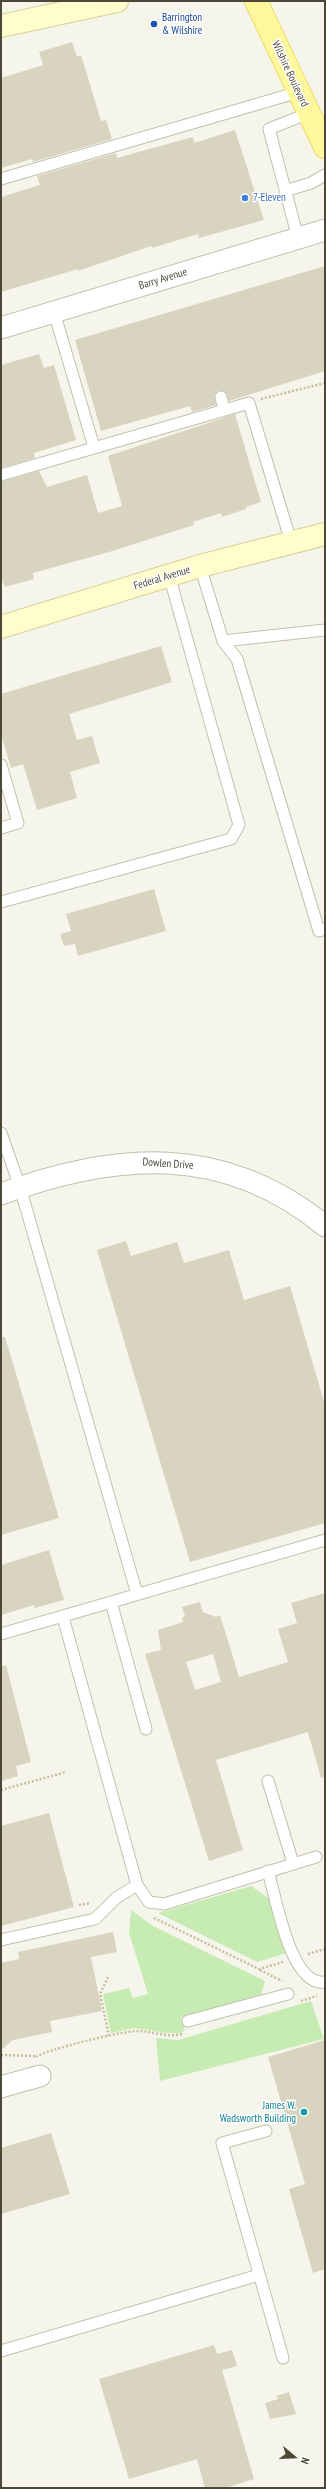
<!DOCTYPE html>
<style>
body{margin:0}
#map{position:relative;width:326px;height:2489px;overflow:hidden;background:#f6f5ec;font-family:"PT Sans Narrow",sans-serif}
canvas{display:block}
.frame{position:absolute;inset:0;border:2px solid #4c4838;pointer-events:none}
.north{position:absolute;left:274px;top:2437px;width:40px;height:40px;-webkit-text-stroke:3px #fff;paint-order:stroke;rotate:109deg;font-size:11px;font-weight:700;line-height:16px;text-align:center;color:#4c4838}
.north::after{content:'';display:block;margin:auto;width:14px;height:18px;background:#4c4838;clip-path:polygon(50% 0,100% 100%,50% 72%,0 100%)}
</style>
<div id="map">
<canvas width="326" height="2489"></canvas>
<div class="frame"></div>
<div class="north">N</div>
</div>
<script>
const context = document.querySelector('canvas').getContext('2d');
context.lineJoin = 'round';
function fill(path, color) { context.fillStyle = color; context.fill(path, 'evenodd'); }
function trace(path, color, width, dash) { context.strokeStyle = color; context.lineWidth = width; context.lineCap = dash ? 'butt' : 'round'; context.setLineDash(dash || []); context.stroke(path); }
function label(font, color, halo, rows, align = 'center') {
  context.font = font + ' "PT Sans Narrow",sans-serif'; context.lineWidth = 3; context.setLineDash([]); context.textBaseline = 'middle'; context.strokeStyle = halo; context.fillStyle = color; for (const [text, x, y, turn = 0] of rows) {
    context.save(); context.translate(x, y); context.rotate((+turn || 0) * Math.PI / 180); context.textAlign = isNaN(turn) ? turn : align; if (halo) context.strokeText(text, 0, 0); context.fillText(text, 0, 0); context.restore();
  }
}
fill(new Path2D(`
 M251,1886l20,14 16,53 -30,9 -99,-49z
 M131,1910l22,16 112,55 -4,14 -80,22 4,12 -4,4h-16l-30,-5 -24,5 -8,-39 26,-6 4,10 15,-4 -19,-61z
 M311,2001l13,38 -164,42 -4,-43 22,2z`), '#c7ecb3');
fill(new Path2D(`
 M72,42l5,15 4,-2 20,66 5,-1 6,19 -79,23 -1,-3 -31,9v-90l42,-13 -4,-13z
 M235,130l29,90 -65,18 -1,-4 -46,14 -1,-2 -73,25v-2l-77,23v-95l39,-12 -3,-9 79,-23 1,5 76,-21 1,6z
 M325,266v105l-96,30 -3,-8 -7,-3 -5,5 2,10 -24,7 -2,-6 -89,25 -26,-91z
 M39,354l5,14 10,-3 22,75 -42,13 1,5 -34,10v-103z
 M235,414l26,88 -15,5v2l-24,8 -1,-4 -28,9 1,3 -85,27 -76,21 1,6 -29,8 -4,-11v-94l38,-11 8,16 40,-12 11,38 24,-7 -14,-50z
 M161,646l11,36 -103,32 8,26 15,-4 8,27 -30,9 7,26 -40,12 -14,-46 -12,4 -10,-34v-40z
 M154,889l12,42 -88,25 -3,-12 -11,2 -4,-12 11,-3 -5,-17z
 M126,1241l5,15 46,-14 7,21 45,-13 15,50 46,-14 35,119v118l-135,39 -93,-312z
 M1,1337h4l54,181 -58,17z
 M49,1550l15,50 -29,8 -1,-3 -33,10v-50z
 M325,1593v184l-4,1 -13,-46 -92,28 27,90 -34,11 -64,-207 16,-4 -3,-20 25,-8 -1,-4 3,-2 -3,-9 18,-5 3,10 13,5 4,-2 19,62 49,-15 -10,-33 19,-6 -6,-20zM213,1654l8,28 -26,8 -9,-28z
 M6,1665l25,97 -15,4 2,10 -17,5v-115z
 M49,1813l25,94 -73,19v-100z
 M113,1932l4,20 -26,5 11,54 -52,10 2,11 -39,8 -12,10v-87l18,-4 -1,-7z
 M325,2040v229l-12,4 -24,-84 16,-5 -37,-127z
 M51,2133l19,61 -69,20v-66z
 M214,2345l3,9 15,-4 5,16 -15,4 32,109 -29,9h-20l-8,-29 -68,20 -30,-100z
 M289,2392l7,22 -26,5 -5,-16 13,-4 -2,-3z`), '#d9d4c0');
const lane = new Path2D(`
 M1,179l298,-87
 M285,191l26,-8 14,-8
 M298,238l-29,-109 40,-16
 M54,312l40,135
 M221,397l3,13
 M1,475l248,-72 42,139
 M200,566l23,75 14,18 82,272 6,-2
 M223,641l102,-11
 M1,765l17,58 -17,5
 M1,902l230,-63 8,-14 -70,-250
 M1,1133l19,54 117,407
 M111,1602l35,127
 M63,1617l74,268 12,17 15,2 152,-47
 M1,1634l324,-94
 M268,1781l25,82
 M268,1871c8,26 22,116 57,111
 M1,1940l94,-21 21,-21 21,-13
 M188,2021l100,-27
 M266,2131l-44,12 61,215
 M1,2351l258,-76`);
const street = new Path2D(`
 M1,328l324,-98
 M1,1194c115,-42 223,-51 324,32
 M1,2087l39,-11`);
const secondary = new Path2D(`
 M1,26l116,-25
 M1,627l199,-61 125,-32`);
const primary = new Path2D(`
 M256,1l69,146`);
trace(lane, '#c3c0ad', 13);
trace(street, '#c3c0ad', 23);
trace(secondary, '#d5d297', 24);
trace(primary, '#eade66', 24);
trace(new Path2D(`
 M261,399l64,-16
 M1,1790l65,-18
 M79,1905l12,-2
 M154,1918l105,51 24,-7
 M308,1954l17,-5
 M260,1970l22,11
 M108,1977l-8,17 9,42
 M301,2001l16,-5
 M1,2055l35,1
 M36,2057c9,-7 86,-26 101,-26 16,0 29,7 45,3`), '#c5bf9e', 2.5, [2, 2]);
trace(lane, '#fff', 11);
trace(street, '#fff', 21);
trace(secondary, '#fffdcd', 22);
trace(primary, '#fff79c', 22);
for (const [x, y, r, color] of [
 [154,24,4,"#1a4fb4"],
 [245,198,4,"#3f7fe0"],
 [304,2112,4,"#0f9aa8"]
]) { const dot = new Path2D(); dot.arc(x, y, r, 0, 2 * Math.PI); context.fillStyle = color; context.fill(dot); trace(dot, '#fff', 1.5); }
label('11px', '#164399', '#fff', [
 ["Barrington",162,18],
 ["& Wilshire",162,31]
], 'left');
label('11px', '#4c4838', '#fff', [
 ["Wilshire Boulevard",290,74,65],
 ["Barry Avenue",163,279,-17],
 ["Federal Avenue",162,578,-17],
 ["Dowlen Drive",168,1164,4]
]);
label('11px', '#366cbe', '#fff', [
 ["7-Eleven",253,198]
], 'left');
label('11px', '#0d838f', '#fff', [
 ["James W.",296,2106],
 ["Wadsworth Building",296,2119]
], 'right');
</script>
